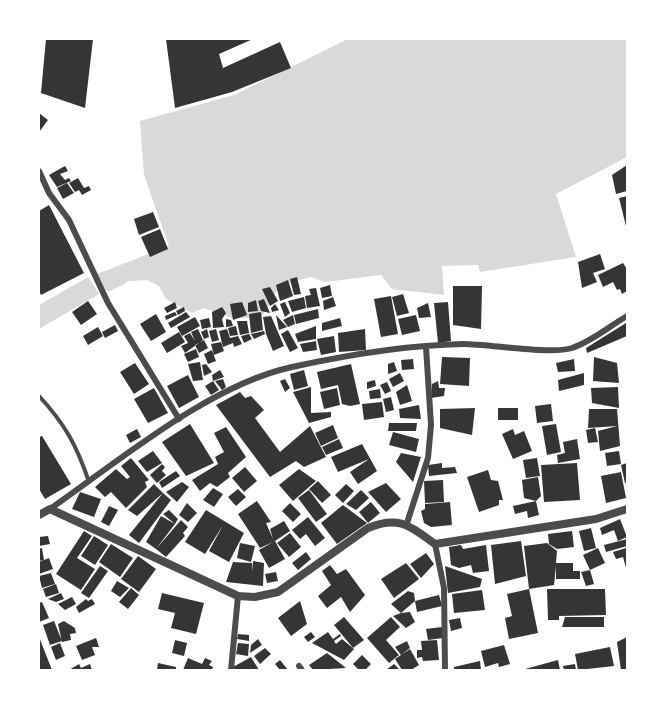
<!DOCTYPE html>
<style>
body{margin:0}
#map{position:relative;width:666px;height:709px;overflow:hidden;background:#fff;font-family:"Exo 2",sans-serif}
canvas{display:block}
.frame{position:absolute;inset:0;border:40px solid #fff;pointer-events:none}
</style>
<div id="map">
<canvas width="666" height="709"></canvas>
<div class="frame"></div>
</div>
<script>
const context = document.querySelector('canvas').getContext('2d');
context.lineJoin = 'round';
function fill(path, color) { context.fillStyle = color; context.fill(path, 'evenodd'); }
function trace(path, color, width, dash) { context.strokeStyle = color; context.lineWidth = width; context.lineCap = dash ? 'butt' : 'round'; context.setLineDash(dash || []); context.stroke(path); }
fill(new Path2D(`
 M348,39h279v118l-71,37 20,63 -96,15 -2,-7 -36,1 2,29 -52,-6 -11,-14 -56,7 -14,-5 -19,5 -15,9 -16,27h-29l-28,-10 -12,5 -26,-14 -7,-13 -12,-6 -28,2 -13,9 -9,-17 72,-28 -25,-71 -4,-54 94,-26z
 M88,277l11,17 -60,35v-24z`), '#d9d9d9');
trace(new Path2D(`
 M109,289l16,-8`), '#d9d9d9', 4.5);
fill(new Path2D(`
 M46,39h47l-8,69 -44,-15z
 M166,39h87l-34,15 4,14 57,-26 11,26 -59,24 -57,16z
 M39,113l9,7 -9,12z
 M627,165v26l-11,3 -4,-19z
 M65,166l3,5 -8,3 5,6 4,-2 2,3 -14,6 -8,-12z
 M78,178l6,10 5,-2 2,4 -9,5 -3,-5 -4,2 -6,-9z
 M67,183l7,10 -11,6 -6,-11z
 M627,196v30h-1l-7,-28z
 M49,205l35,68 -43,22 -2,-4v-80z
 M153,212l6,15 -20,8 -5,-16z
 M160,229l8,20 -18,8 -9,-20z
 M600,254l5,15 -12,4 4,9 -15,6 -4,-26z
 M623,263l4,6v22l-5,3 -2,-5 -3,1 -4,-8 -10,5 -5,-12z
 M297,277l4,17 -7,1 -4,-16z
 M288,280l5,16 -13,5 -4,-16z
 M330,285l2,11 -10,2 -2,-10z
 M453,286h29l-1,43 -28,-4z
 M270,287l8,14 -8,5 -8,-17z
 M316,288l4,18 -13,2 -2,-12 6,-1 -2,-6z
 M403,294l6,19 -12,3 -5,-19z
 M391,296l7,38 -17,3 -7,-38z
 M304,297l2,11 -14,4 -4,-11z
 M333,297l3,9 -12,4 -1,-9z
 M264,299l6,14 -9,-2 -3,-10z
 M256,300l2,11 -10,1v-9z
 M88,301l9,13 -16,11 -9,-13z
 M175,302l2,6 -10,5 -3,-5z
 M242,302l5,13 -14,5 -3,-16z
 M285,302l5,11 -5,4 -5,-13z
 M448,302l3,39 -13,2 -4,-40z
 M428,303l3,14 -12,1 -2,-10z
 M275,304l4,6 -7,2 -1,-4z
 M184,307l1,4 -7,4 -2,-4z
 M222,307l4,6 -4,6 2,8 -11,1 -1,-16z
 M318,309l1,9 -23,6 -2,-9z
 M175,312l2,3 -11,5 -1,-4z
 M186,312l4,5 -19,11 -3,-5z
 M261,312l2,18 -12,3 -2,-19z
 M156,314l10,18 -15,9 -11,-17z
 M276,315l11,12 -8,3z
 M293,315l2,9 -7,3 -5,-7z
 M416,315l4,16 -18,4 -4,-16z
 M271,316l13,30 -11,5 -7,-17 -3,-17z
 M195,317l5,9 -18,10 -5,-9z
 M209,318l2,9 -9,2 -2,-9z
 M340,318l2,8 -20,5v-8z
 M226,319l5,1 2,6 -7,1z
 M237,321h10l2,12 -9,2z
 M626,323l1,13 -40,17 -1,-5z
 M115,325l3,6 -13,7 -3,-6z
 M236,326l2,9 -8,1 -2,-8z
 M316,326v13l-18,3 -3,-8z
 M98,327l5,9 -15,9 -5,-9z
 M198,329l5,11 -18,13 -4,-7 7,-3 -4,-7 6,-3 5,8 -4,-9z
 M207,329l2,8 -5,2 -3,-7z
 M216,329l3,11 -7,2 -3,-11z
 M227,329l3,9 8,-2 4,8 -8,3 -1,-4 -10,4 -4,-16z
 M365,329l1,21 -27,2 -1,-19z
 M288,330l10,18 -8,4 -9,-18z
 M264,331l1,3 -11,5 -3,-5z
 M179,332l6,10 -18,11 -6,-10z
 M249,334l3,5 -8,4 -3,-7z
 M334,336l2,16 -15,3 -4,-16z
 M204,340l4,8 -9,5 -4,-8z
 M316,341l1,9 -14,2 -3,-8z
 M221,342l3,9 -10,4 -3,-11z
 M196,349l3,8 -11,5 -4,-8z
 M212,350l4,11 -8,3 -4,-10z
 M442,357l28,1 -1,28 -29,-2z
 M594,357l23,6 2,20 -26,-2z
 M413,359l1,10 -12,1 -1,-10z
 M574,359l1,12 -17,1 -2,-9z
 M200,362l3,18 -10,1 -5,-17z
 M394,362l3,9 -9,3v-10z
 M135,363l14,21 -15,10 -14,-22z
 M206,364l6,8 -8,4 -2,-11z
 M351,364l9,40 -10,2 -8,-2 -4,-19 -17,4 -4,-17z
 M220,370l4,7 -11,4 6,9 -8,5 -6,-9 8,-5 -1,-6z
 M304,370l4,16 -14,4 -4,-16z
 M400,373l4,8 -11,6 -4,-8z
 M584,373v12l-25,6 -1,-11z
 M188,375l11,22 -20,11 -12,-22z
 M223,379l3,8 -4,3 -7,-9z
 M285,379l5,9 -5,4 -5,-11z
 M375,380l1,6 -9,3v-7z
 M438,381l1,7h6l-1,8 -13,2 1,-14z
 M387,382l4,9 -6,3 -5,-9z
 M407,385l5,16 -12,4 -4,-13z
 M311,387v26l20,-1v5l-22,6 -16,-31z
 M618,387l1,21 -27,-5 -1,-15z
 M154,388l14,25 -20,10 -14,-24z
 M337,388l3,17 -16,4 -4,-17z
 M380,389l1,9 -11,1 -1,-8z
 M240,392l5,6 6,-2 13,14 -9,8 25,34 30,-26 16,31 -22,10 -8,-6 -26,16 -54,-72z
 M391,397l3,13 -8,2 -3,-13z
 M382,402l2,15 -20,3 -2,-16z
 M551,404l2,17 -16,2 -2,-17z
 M419,405l2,14 -21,-1 -1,-9z
 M475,408l-3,27 -32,-7v-19z
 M498,408h20v12h-20z
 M589,409h28l3,37 -20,5 -2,-20 19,-5 -29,2z
 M389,423h28l-1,8h-28z
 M190,424l24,39 -28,13 -24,-34z
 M556,424l5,28 -14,3 -5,-29z
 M333,425l5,13 -17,8 -6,-13z
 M226,427l20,30 -18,16 2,4 -13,10 -7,-4 -10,8 -8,-11 26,-16 -3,-7 9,-5 -10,-19z
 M595,428l3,14 -10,1 -2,-13z
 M137,429l4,8 -11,6 -4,-8z
 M513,429l2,6 9,-4 8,20 -19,8 -11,-25z
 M393,432l26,7 -3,13 -27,-7z
 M42,436l29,48 -26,15 -6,-10v-52z
 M339,439l4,9 -17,7 -4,-8z
 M577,439l3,20 -22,4 -1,-8 8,-2 -2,-11z
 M362,444l15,27 -19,13 -8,-12 19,-13 -31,13 -7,-15z
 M153,451l9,12 -15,9 -9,-11z
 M619,451l2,13 -14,2 -2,-13z
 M401,453l20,4 -8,25 -17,-20z
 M131,458l18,22 -4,2 2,5 -21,21 -15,-16 -6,5 -10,-10 21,-18 11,10 3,-2 -9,-11z
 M537,458l3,18 -14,2 -3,-18z
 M442,463v5l13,-1 2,6 -28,3 -1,-11z
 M577,463l3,37 -36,2 -3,-37z
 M627,463v20h-2l-4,-18z
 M162,464l3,3 -3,4 4,4 -9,8 -7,-8z
 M245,467l12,14 -13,11 -12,-14z
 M299,469l17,12 -23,20 -14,-16z
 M488,470l3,10 7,1 5,19h-4v5l-20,7 -12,-35z
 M176,471l4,5 -18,12 -3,-6z
 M621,472l5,26 -20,5 -5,-27z
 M538,477l3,19 -5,5 3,14 -11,3 -1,-7 -12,3 -2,-8 23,-5 -12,-3 -2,-18z
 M443,480l1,22 -19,1 -1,-22z
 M318,481l13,14 -9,8 -13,-14z
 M182,482l7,5 -12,15 -11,-10z
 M386,483l15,16 -15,13 -18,-20z
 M154,484l9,9 -26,23 -9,-6z
 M346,484l8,7 -11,12 -8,-8z
 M213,488l10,6 -9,13 -11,-7z
 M238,489l8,8 -10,9 -8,-9z
 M309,490l18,24 -11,8 -18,-24z
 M361,490l8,8 -13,12 -10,-6z
 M80,492l21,7 -7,18 -22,-8z
 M163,493l8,7 -32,43 -10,-8z
 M257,501l14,21 -5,1 7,16 -3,-10 14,-8 6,10 -15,10 10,18 -16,9 -10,-18 14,-8 -13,6 -22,-34z
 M371,502l9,11 -12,10 -9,-11z
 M450,502l2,23 -21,2 -7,-4 -3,-12 4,-2v-5z
 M187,503l10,10 -9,9 -9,-7z
 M290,503l11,11 -8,8 -11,-11z
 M343,505l24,18 -30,21 -16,-21z
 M109,506l9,4 -9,16 -8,-4z
 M169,510l9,9 -3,5 -12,-10z
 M206,510l38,23 -15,29 -20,-11 14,-26 -18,29 -20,-12z
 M161,516l14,8 -19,25 -10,-7z
 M308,517l17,21 -10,8 -9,-12 -6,5 -8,-9z
 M620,519l7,18 -9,4 -4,-11 -12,5 -2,-7z
 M181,520l7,7 -5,6 2,3 -19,21 -10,-8z
 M591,528l5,20 -12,3 -5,-20z
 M84,531l8,5 -15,22 18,11 -14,21 -25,-16z
 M572,531l2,16 -17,2 -8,-5 -1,-10z
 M290,533l11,14 -12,10 -12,-14z
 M48,536l2,8 -11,2v-9z
 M94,536l14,9 -13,20 -14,-9z
 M627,539v7l-21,6 -2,-7z
 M521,541l5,35 -31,8 -4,-39z
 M240,543l15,3 -4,16 -14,-4z
 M547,543l10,8 -1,12h17v8h7v8h-24v-13l-2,19 -25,4 -5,-43z
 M111,544l22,14 -13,19 -21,-15z
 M461,545l2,4 23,-4 3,26 -16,2 -2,-8 -12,3 -8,-3 -2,-18z
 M42,548l2,12 -5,1v-12z
 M598,548l7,15 -15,7 -7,-15z
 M626,548l1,3 -1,17 -3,-11 -7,2 -3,-7z
 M306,552l5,7 -13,11 -6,-7z
 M426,553l8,11 -13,14 -11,-14z
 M138,556l18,13 -17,23 -18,-13z
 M49,558l4,11 -14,5v-12z
 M253,561l11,2 -1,23 -37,-4 7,-20 19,1v9z
 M406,563l13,16 -25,19 -13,-19z
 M330,565l7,9 9,-5 19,26 -15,17 -9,-15 -14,11 -9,-12 13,-11 -9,-14z
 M100,566l8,5 -19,27 -8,-5z
 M445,566l37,13 -2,8 -32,6z
 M590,570l4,14 -8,2 -5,-14z
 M276,572l2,9 -11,2 -2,-9z
 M51,573l4,11 -13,4 -3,-12z
 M117,581l12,7 -9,9 -9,-6z
 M56,584l3,9 -13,4 -3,-8z
 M131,588l8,7 -11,14 -9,-7z
 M529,589l9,44 -29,6 -4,-21 7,-2 -5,-22z
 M547,589h58l1,26 -47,1v4h-11z
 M482,590l3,20 -31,3 -2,-19z
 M408,591l6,2 1,8 24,-6 3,11 -25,6 -2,-11 -14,12 9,-1 5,10 -9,6 -13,-12 8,-3 -10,-9z
 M61,593l3,6 -8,3 -8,-3z
 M162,593l42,10 -8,31 -25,-6 4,-15 -17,-4z
 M72,597l4,7 -11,6 -7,-6z
 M86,599l2,2 4,-2 3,5 -16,9 -3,-6z
 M300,601l7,23 -16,12 -13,-18z
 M42,602l7,16 -10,4v-19z
 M344,617l20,23 -11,8 -19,-23z
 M391,617l9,10 -14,13 13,15 -10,8 -22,-25z
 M565,617h39v10h-42z
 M460,618l2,10 -11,3 -2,-11z
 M54,621l8,20 -12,4 -7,-20z
 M64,621l11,7 1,5 -6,1 1,6 -9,2 -4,-18z
 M442,627l1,11 -15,2 -2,-11z
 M311,632l4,5 -7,5 -4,-5z
 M328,632l5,7 7,-5 1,2 -7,5 2,3 6,-5 12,10 -10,11 -32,-17z
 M238,634l11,1v6l-12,-2z
 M39,637l13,33h-13z
 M627,637v33h-6l-4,-28z
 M96,638l3,9h-7l3,8 -13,5 -6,-14z
 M258,639l4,6 -12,8 1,-8z
 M175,640l12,3 -3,13 -12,-3z
 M437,640l2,20 -16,1 -1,-4 -5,1v-8h5l-1,-9z
 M407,641l3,7 -9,7 -6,-8z
 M60,643l5,13 -9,4 -5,-13z
 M238,643l11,1 -1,12 -12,-2z
 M504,645l6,19 -11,3 -1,-4 -13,4 -4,-16z
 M610,647l4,19 -36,4 -3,-16z
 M265,648l6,6 -11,10 -6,-8z
 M410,649l9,16 -8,5h-9l-7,-11z
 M327,653l19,15 -33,2 -4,-5z
 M362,655l9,9 -6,6h-6l-6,-6z
 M251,657l8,13h-24l-2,-3z
 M188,658l14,6 3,-6 7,3 -3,4 4,2 -1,3h-29z
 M280,660l8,10h-8l-5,-6z
 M558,660l2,10h-35v-1z
 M480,661l1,9h-27v-3z
 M158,663l18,4v3h-19z
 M79,664l2,4 9,-4 2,6h-23z
 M394,664l6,6h-14z
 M575,664l1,6h-12l-1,-4z`), '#353535');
trace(new Path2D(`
 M39,396c26,28 38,50 50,86`), '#4c4c4c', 4);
trace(new Path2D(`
 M39,171l10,22 20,27 39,83 71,116
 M50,509c69,-48 159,-124 242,-142 55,-12 114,-22 171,-23 27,0 87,11 109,4 19,-6 38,-22 55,-32
 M407,523l21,-65 3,-33 -5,-78
 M435,544l9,44 1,82
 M299,666l3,4
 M231,670l7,-74`), '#4c4c4c', 6);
trace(new Path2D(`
 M39,515l11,-6 188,87 17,1 23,-5 90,-64c31,-13 42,-2 67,16l161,-25 31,-10`), '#4c4c4c', 8);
</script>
